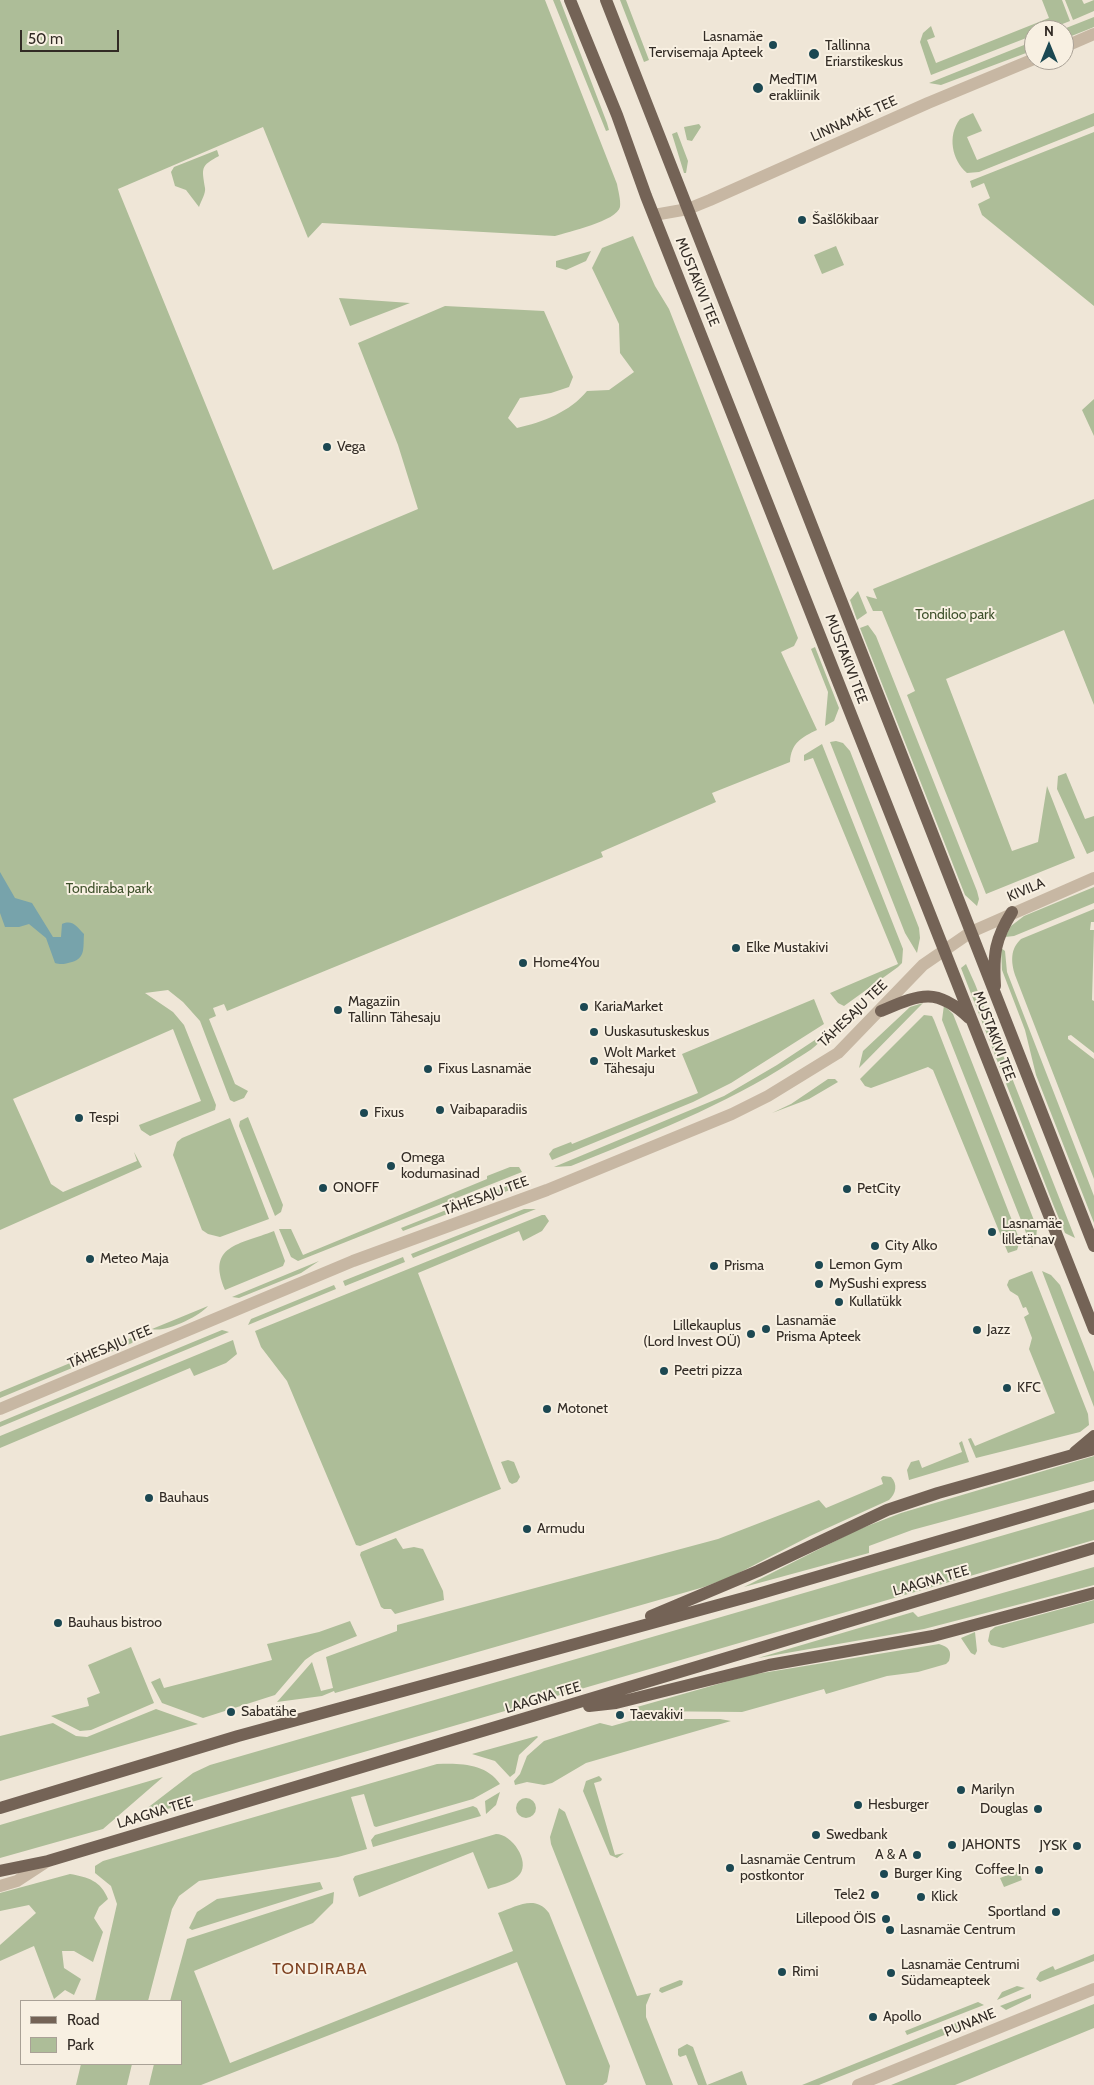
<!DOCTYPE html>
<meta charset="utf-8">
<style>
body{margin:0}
#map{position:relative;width:1094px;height:2085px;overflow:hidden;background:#efe6d7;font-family:Cabin,sans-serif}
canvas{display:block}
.legend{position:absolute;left:20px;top:2000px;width:162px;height:65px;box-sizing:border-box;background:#f8f0e2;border:1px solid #a9a196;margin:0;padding:6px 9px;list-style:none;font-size:15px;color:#322b25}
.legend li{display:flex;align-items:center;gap:10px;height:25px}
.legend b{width:25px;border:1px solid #a9a196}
.north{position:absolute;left:1024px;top:20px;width:50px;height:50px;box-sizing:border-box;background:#f8f0e2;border:1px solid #a9a196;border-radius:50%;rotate:0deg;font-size:14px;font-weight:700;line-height:20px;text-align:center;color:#322b25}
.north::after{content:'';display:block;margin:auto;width:18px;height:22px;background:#1c4852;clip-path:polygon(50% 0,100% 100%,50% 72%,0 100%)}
.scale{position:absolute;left:20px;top:30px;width:99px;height:22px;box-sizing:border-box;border:2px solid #322b25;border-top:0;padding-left:6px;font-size:15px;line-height:18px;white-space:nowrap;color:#322b25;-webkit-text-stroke:4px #f8f0e2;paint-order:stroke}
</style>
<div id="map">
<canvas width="1094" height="2085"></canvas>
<ul class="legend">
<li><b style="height:6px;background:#746356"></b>Road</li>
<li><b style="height:14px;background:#adbd98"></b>Park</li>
</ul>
<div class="north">N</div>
<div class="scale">50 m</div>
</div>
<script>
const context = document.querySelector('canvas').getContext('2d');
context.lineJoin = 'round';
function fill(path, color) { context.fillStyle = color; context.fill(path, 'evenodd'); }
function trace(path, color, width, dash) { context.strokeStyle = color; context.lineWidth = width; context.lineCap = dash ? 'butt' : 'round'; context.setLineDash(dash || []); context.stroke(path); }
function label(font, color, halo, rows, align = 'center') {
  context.font = font + ' Cabin,sans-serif'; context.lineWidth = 4; context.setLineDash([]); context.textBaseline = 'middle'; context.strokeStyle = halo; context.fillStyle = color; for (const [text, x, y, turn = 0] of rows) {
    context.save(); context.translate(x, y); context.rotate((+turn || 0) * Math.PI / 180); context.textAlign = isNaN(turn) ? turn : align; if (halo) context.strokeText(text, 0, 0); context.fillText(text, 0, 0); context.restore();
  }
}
fill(new Path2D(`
 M0,0h545l72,184c1,6 4,16 3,23 -3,14 -52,25 -65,29l-233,-13 -14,15 -45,-111 -145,62 155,381 145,-61 -20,-64 -40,-102 87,-37 99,5 29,66 -4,10 -18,6 -31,5 -12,20 9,10c26,-6 53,-16 70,-37l22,-1 25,-18 -14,-19 -1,-29 -27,-56 10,-20 31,-12 22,50 14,23 129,329 -4,8 -13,6 36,78c-15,7 -26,13 -27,32l-78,31 4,9 -115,50 2,5 -376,154 -3,-7 -11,4 3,8 -7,3 26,65 13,7 -4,7 -10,4 -4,-2 -30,-79 -17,-19 -15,-12 -23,3 28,19 11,13 32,80 -1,5 -65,26 -9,-6 -2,-5 62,-24 -28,-72 -160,70 38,85 12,8 74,-31 -3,-9 8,15 -142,63z
 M553,0h7l47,123 2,7 -3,1z
 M620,0h6l23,60 -5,2z
 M1042,0h20l8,21 -23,9h-13v5l-103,40 -11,-33 3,-9 8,-7 4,11 -8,3 9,23 113,-45z
 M1065,0h17l2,4 10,-4v11l-21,9z
 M1094,17v10l-30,12v-9h-3z
 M1034,41v9l-93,35 -12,-2z
 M973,113l9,18 -15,6 10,23 117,-47v13l-115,46 -12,1c-15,-13 -20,-37 -7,-54z
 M699,124l2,3 -9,14 -5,-1 -3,-13z
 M677,132l11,29 -2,12h-2l-12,-39z
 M1094,132v174l-112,-91 -4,-11 12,-6 -6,-15 -12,5 -2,-7z
 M217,150l2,6c-19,10 -17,12 -14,32 1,5 -4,13 -6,19l-13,-17 -11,-4 -4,-14 3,-5z
 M836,246l8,19 -22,9 -8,-19z
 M591,251l-5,10 -20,9 -10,-3v-6z
 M339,298l71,5 -60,23z
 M1094,399v37l-12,-26z
 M1094,499v206l-30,-75 -118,49 66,172 26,-9 9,-56 28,72 -89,36 -79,-199 8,-4 -33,-80h-9l-7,-15 11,3 -4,-10z
 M858,591l9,22 -10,7 -7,-20z
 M868,625l8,11 101,255 2,8 -2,7 -12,-11 -105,-267z
 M815,647l24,61 -5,13 -9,5 3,-34 -17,-43z
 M836,741l7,2 7,8 69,177 1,10 -3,15 -12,-20 -75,-191z
 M822,744l81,205 -1,14 -4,4 -54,39 -6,-3 -8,-10 68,-29 -85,-206 -9,3v-6z
 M1066,773l19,46 9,-3v35l-7,3 -30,-65 1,-13z
 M1094,887v16l-80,33 -9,1 6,-11 13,-10z
 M1094,909v13h-3l-1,8h4l-2,70 2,1v52l-23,-18 -3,1v3l26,20v120l-79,-204c-4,-13 -5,-26 6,-36z
 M1001,948l4,3 2,21 87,224v27l-58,-148 -11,-45 -23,-60z
 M966,964l9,20 100,254 -10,-5 -12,-29 -92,-236z
 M814,999l10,25 -93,59 -38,19 -141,58 -3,-6 4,-5 18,-7 1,2 126,-51 -16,-39z
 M923,1003l-64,65 4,-17 47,-44z
 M944,1005l9,9 84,214 -1,11 -4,9 -90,-228z
 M924,1015l8,1 2,4 86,221 -3,9 -9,3 -75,-183 -5,-3 -57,21 -6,-2 -5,-7z
 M824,1034c-4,12 -20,20 -31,27 -69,45 -146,74 -222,105l-17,1 170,-71 53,-31z
 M828,1079h7l3,3 -29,17 -37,14 19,-9z
 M248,1117l35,88 -2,7 -6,4 -36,-90 1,-5z
 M230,1118l39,101 -49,18 -12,-3 -6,-4 -29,-75 4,-13 5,-4z
 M510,1167h9l3,5 -224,89 -7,-4 -12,-28h12l12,26 184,-76v-3z
 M524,1179l-9,9 -112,43 -2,-3z
 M524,1209h12l-123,49 -2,-4z
 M542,1215h3l4,6 -7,10 -19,10 -4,-10 -101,42 83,216 -141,57 -4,-1 -69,-164 -26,-34 -6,-16z
 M274,1231l11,30 -2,5 -58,24c-19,-45 14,-45 49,-59z
 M403,1257l2,5 -60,24 -2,-5z
 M319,1261l-18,12 -62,25 -7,-1z
 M1032,1271l56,143 1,11 -9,7 -104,26 -8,-19 3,-1 4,8 80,-33 -26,-64 3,-11 -8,-21 5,-3 -3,-7 -3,1 -5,-12 -8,-5 -3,-6 2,-5z
 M1042,1271l9,4 9,10 34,87v35z
 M334,1285l2,4 -88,36 3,-6z
 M208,1306c-8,10 -43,27 -56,23z
 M222,1330l7,2 -229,95v-5z
 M138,1335l-6,8 -132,55v-6z
 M233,1340l4,14 -11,9 -32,13 -4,-8 -190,80v-12z
 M962,1441l7,21 -60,18 -2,-10 4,-8 8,-2 3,8 40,-16 -3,-9z
 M1094,1456v25l-182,49 -43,16v7l-125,34 113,-57 44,-17z
 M508,1460l6,2 6,15 -3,5 -5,2 -3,-2 -8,-20z
 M883,1476l8,1c7,7 5,17 -2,23l-79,36 -77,40 -29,11 -369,106 -1,-2 -12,5 -45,6 35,-40 9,29 12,-3 -7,-31 71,-26v-6l321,-86 101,-39 7,8 57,-24 -2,-6z
 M1094,1509v31l-961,279 60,-46 17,-8z
 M396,1538l7,11 11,-2 9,2 20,42 1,9 -49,14 -4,-5h-7l-3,-2 -21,-52 1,-3z
 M1094,1567v18l-170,44 -166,29 155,-46 5,5z
 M1094,1600v23l-91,25 -12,-3 -3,-4 2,-10 5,-4z
 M350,1621l7,15 -42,17 -10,7 -30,35 -72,23 -41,-15 -11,-21 9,-4 4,10 108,-28 -5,-16 52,-12z
 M975,1632l2,19 -2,4 -4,-2 -10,-15z
 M939,1644c10,3 13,7 10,17l-3,3 -28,8 -31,4 -61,18 -2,-5 -82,23 -102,-1 -3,-4 113,-32z
 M131,1647l23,56 -63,27 -11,1 -29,-15 38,-10 -2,-8 13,-5 -12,-28z
 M156,1709l42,15 -198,57v-45l53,-13 23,13 11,1z
 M653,1719h67l11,2 -145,42 -34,20 -8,2 -17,-3 -12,3 -1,-4 6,-7 7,-18 17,-15 56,-18 12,3 21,-6z
 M537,1736l1,1 -19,18 -4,18 -5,4 -15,-16 -23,-7z
 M437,1764c22,-1 49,-1 63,20l-27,15 -97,28 -2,-1 -10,-32 -13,3 16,52 -29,8 -139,24 -20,15 -7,13 -24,92h-53l22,-97 -6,-18 -16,-13v-7l8,-5z
 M599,1776l3,3 -1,2 -7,2 21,72 9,-2 -7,5 -7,-3 -27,-64 3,-10z
 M163,1777l-60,52 -103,29v-33z
 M500,1792l-4,13 -10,9 -1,-13z
 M516 1808a10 10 0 1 1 20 0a10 10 0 1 1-20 0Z
 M473,1806l4,2 4,8 -108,31 -2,-7 4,-5z
 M559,1808l6,4 72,184 14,-3 -5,12v12l27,68h-27l-95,-241 -1,-7z
 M496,1834c16,0 34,27 24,40 -6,9 -23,12 -32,15l-15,-37 -114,45 -6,-18 2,-3z
 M1019,1871l3,9 -18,7 -4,-9z
 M70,1874c18,3 31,7 38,25l-9,8 -5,11 9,14 -10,30 -19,-11h-12l2,17 17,11 -7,16 -9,-5 -11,9 -20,-53 -34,15v-16l36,-32 -7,-8 -29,6v-18z
 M320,1882l3,7 -131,41 -3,-2 8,-16 20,-13z
 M334,1892l-1,11 -20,20 -119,48 36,92 283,-112 -15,-38c18,-6 37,-19 51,0l61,153 -3,16 -4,3h-37l-49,-123 -316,123h-52l5,-21h27v-63h-11l17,-62z
 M1094,1954v7l-54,21 -4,-3 4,-7 13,-6 2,4z
 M680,1980l3,1 -1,4 -20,8 -3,-2 1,-3z
 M1017,1986l8,2 -28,12 5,-8z
 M1031,1994v4l-25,12 -6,-4z
 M978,2002l6,3 -77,30 -2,-4z
 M1094,2004v24l-139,57h-64z
 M983,2012l-4,9 -12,5 -148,59h-17z
 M687,2044l6,3 14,38 35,-14 5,14h-49l-12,-30 -6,2 -2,-2v-6z
 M81,2064h51l-5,21h-51z`), '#adbd98');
fill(new Path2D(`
 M0,872l15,26 17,5 21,34h8l1,-13c11,-5 15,3 22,10 -1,13 2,24 -12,28 -7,2 -11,3 -17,1l-9,-25 -17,-14 -10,3h-14l-5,-14z`), '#77a3ab');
trace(new Path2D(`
 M1064,47l30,-13
 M654,215l34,-6 22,-9 218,-97 106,-44
 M0,1409l353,-148 194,-71 185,-76 36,-18 70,-43 85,-88 48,-33 123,-54
 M0,1886l17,-5 29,-19
 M858,2085l236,-96`), '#c7b7a3', 12);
trace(new Path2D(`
 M570,0l47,115 29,81 448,1133
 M606,0l488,1246
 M995,986c-2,-32 0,-47 17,-74
 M881,1011c38,-16 55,-25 88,7
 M1075,1452l19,-16
 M651,1616l107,-45 129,-61 51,-17 156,-44
 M589,1706l27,-3 153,-38 164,-29 161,-43
 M0,1808l238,-72 513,-140 343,-100
 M0,1871l48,-10 1046,-313`), '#746356', 12);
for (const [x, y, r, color] of [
 [773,45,5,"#1c4852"],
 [814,54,6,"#1c4852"],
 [758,88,6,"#1c4852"],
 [802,220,5,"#1c4852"],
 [327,447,5,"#1c4852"],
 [736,948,5,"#1c4852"],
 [523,963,5,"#1c4852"],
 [584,1007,5,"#1c4852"],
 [338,1010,5,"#1c4852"],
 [594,1032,5,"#1c4852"],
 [594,1061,5,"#1c4852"],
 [428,1069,5,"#1c4852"],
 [440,1110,5,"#1c4852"],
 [364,1113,5,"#1c4852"],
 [79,1118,5,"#1c4852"],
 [391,1166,5,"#1c4852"],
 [323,1188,5,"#1c4852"],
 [847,1189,5,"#1c4852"],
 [992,1232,5,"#1c4852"],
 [875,1246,5,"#1c4852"],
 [90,1259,5,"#1c4852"],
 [819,1265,5,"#1c4852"],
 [714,1266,5,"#1c4852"],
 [819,1284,5,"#1c4852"],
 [839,1302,5,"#1c4852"],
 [766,1329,5,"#1c4852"],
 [977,1330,5,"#1c4852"],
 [751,1334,5,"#1c4852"],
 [664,1371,5,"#1c4852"],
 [1007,1388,5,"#1c4852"],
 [547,1409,5,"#1c4852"],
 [149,1498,5,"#1c4852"],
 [527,1529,5,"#1c4852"],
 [58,1623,5,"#1c4852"],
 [231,1712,5,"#1c4852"],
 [620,1715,5,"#1c4852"],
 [961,1790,5,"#1c4852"],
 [858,1805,5,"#1c4852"],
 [1038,1809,5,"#1c4852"],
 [816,1835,5,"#1c4852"],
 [952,1845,5,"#1c4852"],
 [1077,1846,5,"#1c4852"],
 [917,1855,5,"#1c4852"],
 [730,1868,5,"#1c4852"],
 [1039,1870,5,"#1c4852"],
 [884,1874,5,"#1c4852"],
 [875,1895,5,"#1c4852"],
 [921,1897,5,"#1c4852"],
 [1056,1912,5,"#1c4852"],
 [886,1919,5,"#1c4852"],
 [890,1930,5,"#1c4852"],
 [782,1972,5,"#1c4852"],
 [891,1973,5,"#1c4852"],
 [873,2017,5,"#1c4852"]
]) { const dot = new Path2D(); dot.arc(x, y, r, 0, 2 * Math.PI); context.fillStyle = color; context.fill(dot); trace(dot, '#f8f0e2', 2); }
label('14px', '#322b25', '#f8f0e2', [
 ["Lasnamäe",763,37,"right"],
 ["Tervisemaja Apteek",763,53,"right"],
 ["Tallinna",825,46],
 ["Eriarstikeskus",825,62],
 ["MedTIM",769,80],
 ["erakliinik",769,96],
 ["Šašlõkibaar",812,220],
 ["Vega",337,447],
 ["Elke Mustakivi",746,948],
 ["Home4You",533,963],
 ["Magaziin",348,1002],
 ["Tallinn Tähesaju",348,1018],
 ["KariaMarket",594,1007],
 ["Uuskasutuskeskus",604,1032],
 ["Wolt Market",604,1053],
 ["Tähesaju",604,1069],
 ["Fixus Lasnamäe",438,1069],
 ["Vaibaparadiis",450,1110],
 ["Fixus",374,1113],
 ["Tespi",89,1118],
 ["Omega",401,1158],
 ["kodumasinad",401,1174],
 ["ONOFF",333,1188],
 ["PetCity",857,1189],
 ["Lasnamäe",1002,1224],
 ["lilletänav",1002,1240],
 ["City Alko",885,1246],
 ["Meteo Maja",100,1259],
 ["Lemon Gym",829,1265],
 ["Prisma",724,1266],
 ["MySushi express",829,1284],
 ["Kullatükk",849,1302],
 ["Lasnamäe",776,1321],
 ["Prisma Apteek",776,1337],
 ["Lillekauplus",741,1326,"right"],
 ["(Lord Invest OÜ)",741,1342,"right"],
 ["Jazz",987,1330],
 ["Peetri pizza",674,1371],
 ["KFC",1017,1388],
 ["Motonet",557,1409],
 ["Bauhaus",159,1498],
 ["Armudu",537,1529],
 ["Bauhaus bistroo",68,1623],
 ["Sabatähe",241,1712],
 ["Taevakivi",630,1715],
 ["Marilyn",971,1790],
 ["Hesburger",868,1805],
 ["Douglas",1028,1809,"right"],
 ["Swedbank",826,1835],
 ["JAHONTS",962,1845],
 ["JYSK",1067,1846,"right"],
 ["A & A",907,1855,"right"],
 ["Lasnamäe Centrum",740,1860],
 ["postkontor",740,1876],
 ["Coffee In",1029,1870,"right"],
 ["Burger King",894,1874],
 ["Tele2",865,1895,"right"],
 ["Klick",931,1897],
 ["Sportland",1046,1912,"right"],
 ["Lillepood ÖIS",876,1919,"right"],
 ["Lasnamäe Centrum",900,1930],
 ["Lasnamäe Centrumi",901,1965],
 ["Südameapteek",901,1981],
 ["Rimi",792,1972],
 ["Apollo",883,2017]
], 'left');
label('14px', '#322b25', '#f8f0e2', [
 ["LINNAMÄE TEE",854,119,-24],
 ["MUSTAKIVI TEE",697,282,68],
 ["MUSTAKIVI TEE",846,659,69],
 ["KIVILA",1026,890,-23],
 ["TÄHESAJU TEE",853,1014,-44],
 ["MUSTAKIVI TEE",994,1036,69],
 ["TÄHESAJU TEE",486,1196,-20],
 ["TÄHESAJU TEE",110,1347,-23],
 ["LAAGNA TEE",931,1581,-16],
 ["LAAGNA TEE",543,1698,-17],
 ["LAAGNA TEE",155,1813,-17],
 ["PUNANE",970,2023,-22]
]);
label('14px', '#3d4f2a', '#f8f0e2', [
 ["Tondiloo park",955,615],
 ["Tondiraba park",109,889]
]);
context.letterSpacing = '1px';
label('16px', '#7e4121', '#f8f0e2', [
 ["TONDIRABA",320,1969]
]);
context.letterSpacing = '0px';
</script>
